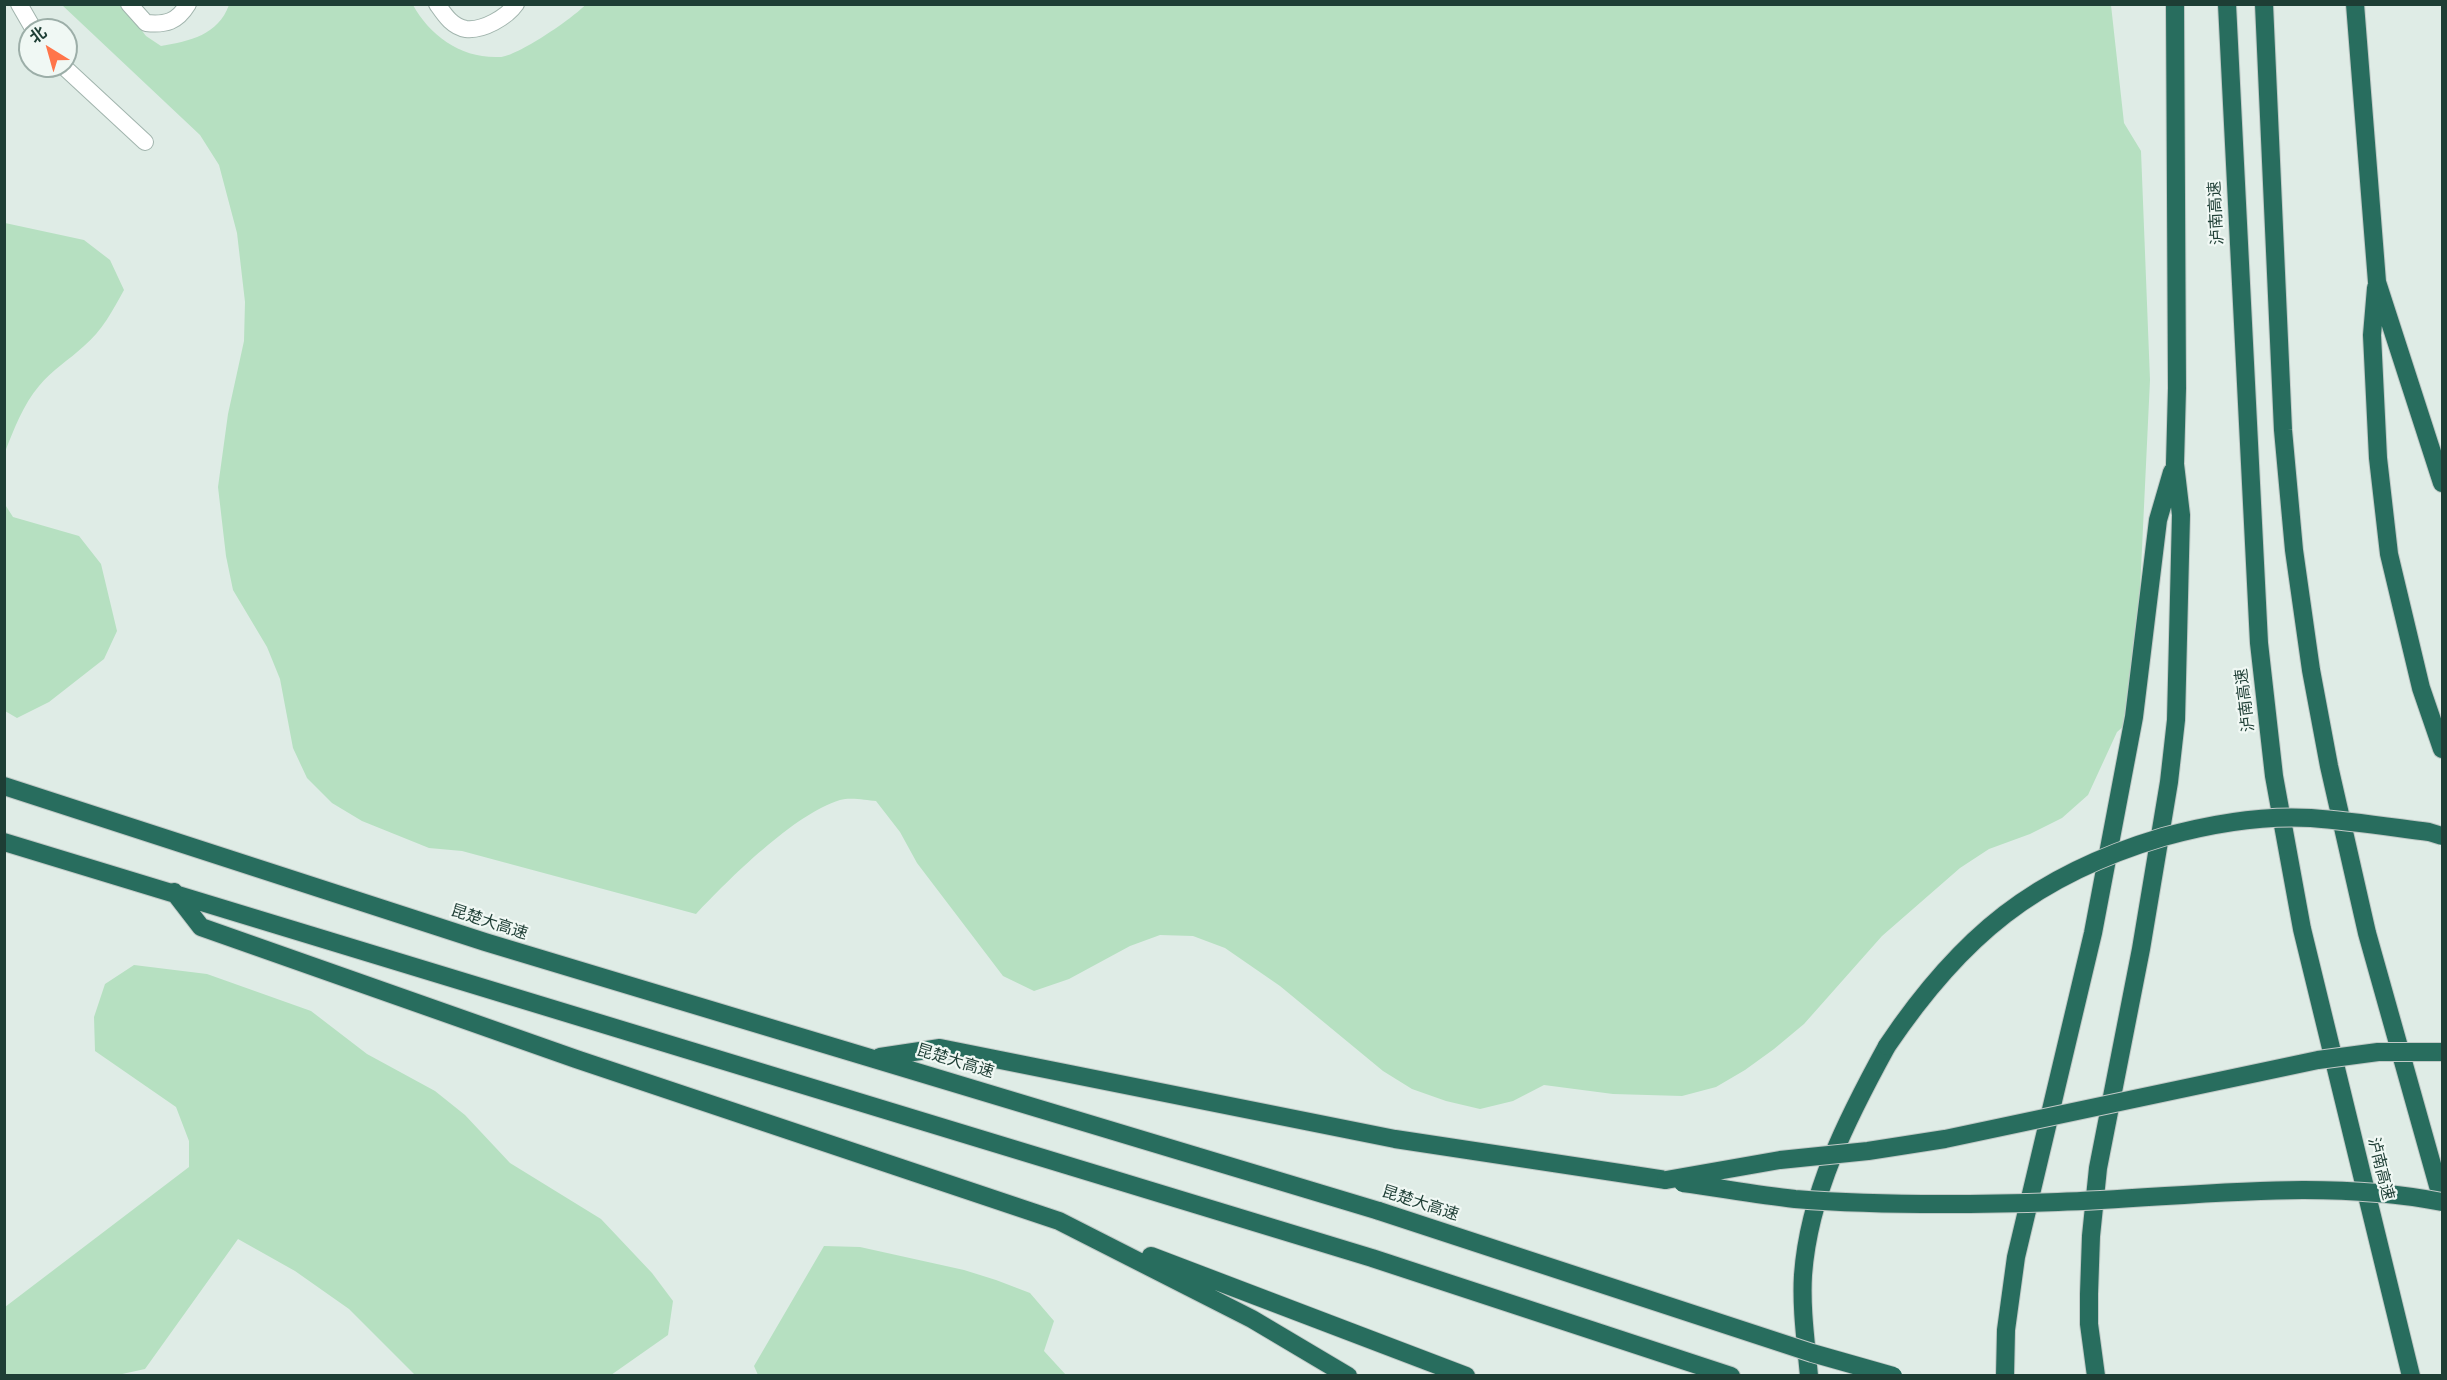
<!DOCTYPE html>
<meta charset="utf-8">
<style>
body{margin:0}
#map{position:relative;width:2447px;height:1380px;overflow:hidden;background:#dfece6;font-family:"Roboto Condensed","Noto Sans SC",sans-serif}
canvas{display:block}
.frame{position:absolute;inset:0;border:6px solid #1e3e35;pointer-events:none}
.north{position:absolute;left:18px;top:18px;width:60px;height:60px;box-sizing:border-box;background:#f0f8f4;border:2px solid #9caea8;border-radius:50%;rotate:323deg;font-size:16px;font-weight:700;line-height:24px;text-align:center;color:#1e3e35}
.north::after{content:'';display:block;margin:auto;width:21px;height:27px;background:#ff754a;clip-path:polygon(50% 0,100% 100%,50% 72%,0 100%)}
</style>
<div id="map">
<canvas width="2447" height="1380"></canvas>
<div class="frame"></div>
<div class="north">北</div>
</div>
<script>
const context = document.querySelector('canvas').getContext('2d');
context.lineJoin = 'round';
function fill(path, color) { context.fillStyle = color; context.fill(path, 'evenodd'); }
function trace(path, color, width, dash) { context.strokeStyle = color; context.lineWidth = width; context.lineCap = dash ? 'butt' : 'round'; context.setLineDash(dash || []); context.stroke(path); }
function label(font, color, halo, rows, align = 'center') {
  context.font = font + ' "Roboto Condensed","Noto Sans SC",sans-serif'; context.lineWidth = 4.5; context.setLineDash([]); context.textBaseline = 'middle'; context.strokeStyle = halo; context.fillStyle = color; for (const [text, x, y, turn = 0] of rows) {
    context.save(); context.translate(x, y); context.rotate((+turn || 0) * Math.PI / 180); context.textAlign = isNaN(turn) ? turn : align; if (halo) context.strokeText(text, 0, 0); context.fillText(text, 0, 0); context.restore();
  }
}
fill(new Path2D(`
 M586,4l1525,1 13,118 17,28 9,229 -16,337 -17,15 -29,63 -26,23 -32,16 -41,15 -29,19 -78,68 -78,88 -30,25 -29,21 -29,17 -34,9 -69,-2 -69,-9 -31,16 -33,8 -34,-8 -34,-12 -29,-18 -103,-85 -55,-38 -32,-12 -33,-1 -30,11 -61,33 -35,12 -31,-15 -86,-113 -17,-31 -24,-31c-10,-1 -26,-4 -36,-1 -46,14 -111,79 -144,114l-234,-63 -33,-3 -67,-27 -30,-18 -25,-25 -14,-30 -13,-69 -13,-32 -34,-57 -7,-34 -8,-69 10,-73 16,-73 1,-39 -8,-69 -18,-68 -19,-30 -138,-130h60l24,31 15,10c29,-5 57,-11 68,-41h184c17,31 49,54 87,52 16,0 74,-39 86,-53z
 M5,223l79,17 26,20 14,30c-11,20 -22,41 -40,56 -15,14 -32,24 -45,40 -16,19 -25,43 -34,66z
 M4,503l9,14 66,19 22,28 16,67 -13,28 -55,43 -32,16 -12,-7z
 M134,965l73,9 104,37 56,43 68,37 30,24 45,48 91,56 51,54 21,28 -5,34 -57,40h-196l-66,-66 -54,-38 -57,-32 -93,130 -32,7 -108,-1v-68l184,-140v-26l-13,-34 -81,-56 -1,-34 11,-33z
 M824,1246l36,1 104,23 32,10 34,13 24,28 -10,30 22,24h-308l-4,-9z`), '#b6e0c1');
const street = new Path2D(`
 M19,4l15,26
 M129,4l17,19c20,2 31,-1 42,-19
 M437,4c7,10 15,23 29,25 17,2 41,-12 50,-25
 M63,66l82,76`);
const highway = new Path2D(`
 M2227,4l32,639 15,133 28,153 109,447
 M2264,4l19,426 11,120 17,120 18,96 38,167 75,267
 M2355,4l22,278 65,201
 M2376,288l-4,47 6,123 11,96 32,134 21,61
 M4,786l481,156 894,269
 M4,842l1368,416 359,118
 M174,892l27,35 375,132 483,162 193,98 96,57
 M880,1057l60,-9 455,91 271,41
 M1151,1256l315,120
 M1809,1376c-3,-34 -8,-67 -6,-101 6,-82 45,-158 84,-229
 M2005,1376l1,-46 10,-73 77,-324 41,-216 24,-197 14,-48
 M2096,1376l-7,-52v-30l2,-58 7,-68 43,-219 28,-167 7,-62 5,-205 -6,-51 2,-76 -2,-384`);
trace(street, '#a1b4ad', 18);
trace(highway, '#c0c9c6', 20);
trace(street, '#fff', 16);
trace(highway, '#286d5e', 18);
const highwayBridge = new Path2D(`
 M1887,1046c74,-110 148,-171 276,-209 47,-13 99,-22 148,-19 40,3 79,9 118,14l13,4
 M1666,1180l114,-20 88,-9 77,-12 373,-79 60,-8h64
 M1683,1183c37,5 74,12 112,16 87,7 175,6 263,3 127,-4 259,-25 384,0
 M1379,1211l433,142 81,23`);
trace(highwayBridge, '#c0c9c6', 20, []);
trace(highwayBridge, '#286d5e', 18);
label('16px', '#1e3e35', '#f0f8f4', [
 ["泸南高速",2217,213,-93],
 ["泸南高速",2246,700,-97],
 ["昆楚大高速",489,923,18],
 ["昆楚大高速",955,1062,17],
 ["泸南高速",2380,1169,76],
 ["昆楚大高速",1420,1204,18]
]);
</script>
